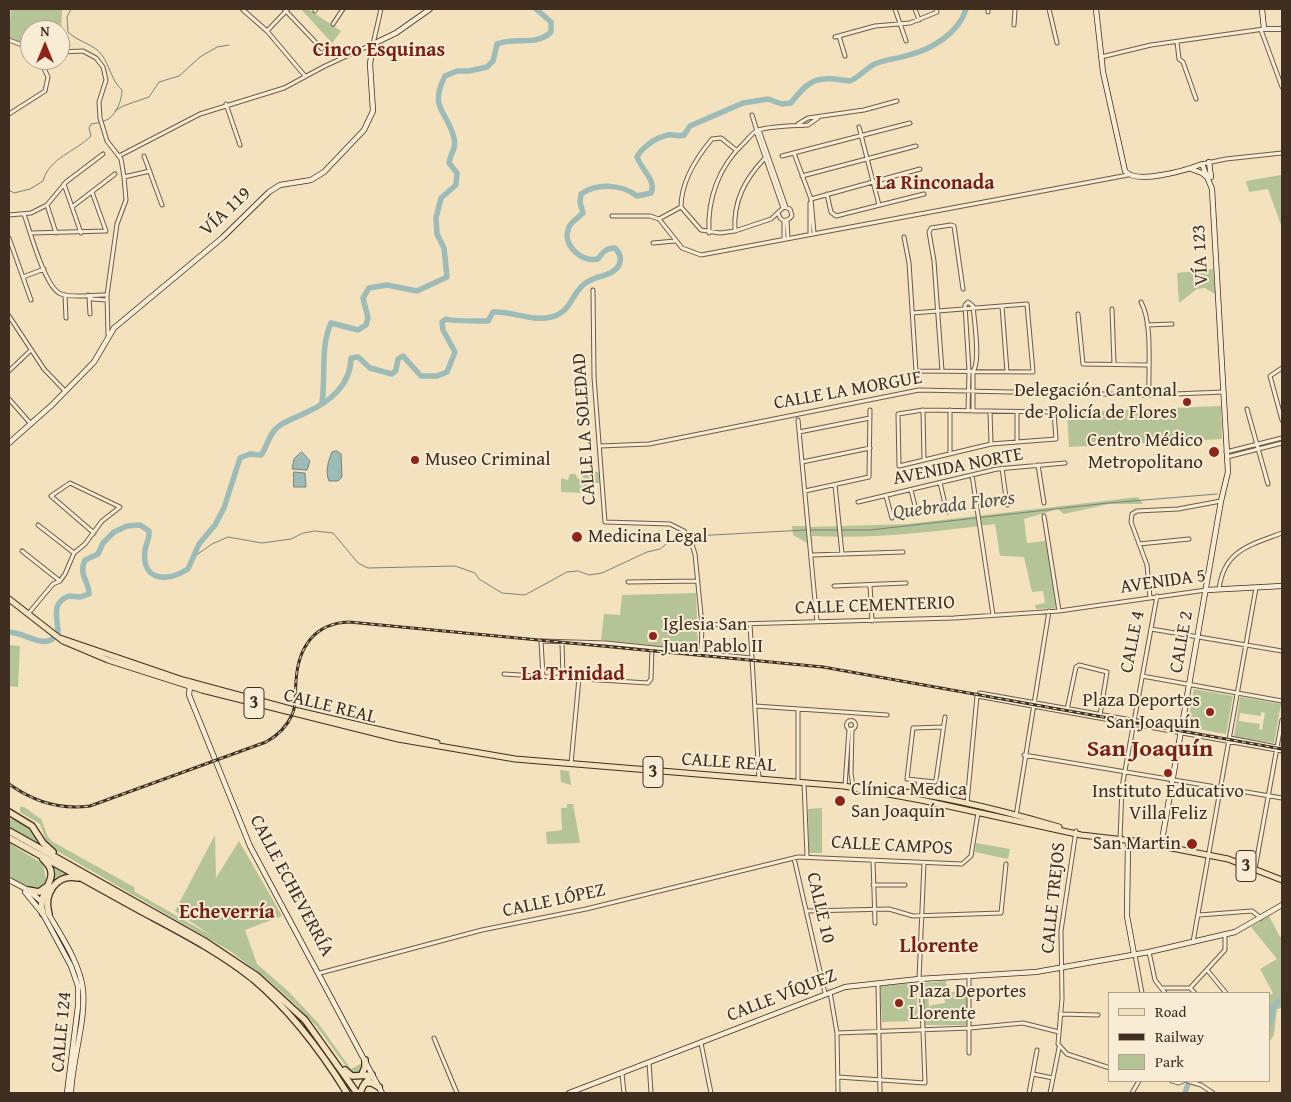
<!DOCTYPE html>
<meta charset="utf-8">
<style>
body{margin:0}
#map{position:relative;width:1291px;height:1102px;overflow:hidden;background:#f4e1be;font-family:"Gentium Book Plus",serif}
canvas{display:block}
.frame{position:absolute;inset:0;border:10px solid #402e20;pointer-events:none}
.legend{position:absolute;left:1108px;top:992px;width:162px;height:90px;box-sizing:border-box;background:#f8ecd5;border:1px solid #aea08d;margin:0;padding:6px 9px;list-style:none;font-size:15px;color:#402e20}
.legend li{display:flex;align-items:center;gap:10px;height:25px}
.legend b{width:25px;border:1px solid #aea08d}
.north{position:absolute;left:20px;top:20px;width:50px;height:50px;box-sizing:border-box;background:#f8ecd5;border:1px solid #aea08d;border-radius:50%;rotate:0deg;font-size:14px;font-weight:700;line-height:20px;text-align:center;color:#402e20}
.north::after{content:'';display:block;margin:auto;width:18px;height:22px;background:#8f2418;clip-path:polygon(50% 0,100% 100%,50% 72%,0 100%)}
</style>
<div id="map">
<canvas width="1291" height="1102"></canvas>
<div class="frame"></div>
<ul class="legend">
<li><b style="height:6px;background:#f4e1be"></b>Road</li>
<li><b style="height:6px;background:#402e20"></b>Railway</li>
<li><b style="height:14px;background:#b5c496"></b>Park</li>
</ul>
<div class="north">N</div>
</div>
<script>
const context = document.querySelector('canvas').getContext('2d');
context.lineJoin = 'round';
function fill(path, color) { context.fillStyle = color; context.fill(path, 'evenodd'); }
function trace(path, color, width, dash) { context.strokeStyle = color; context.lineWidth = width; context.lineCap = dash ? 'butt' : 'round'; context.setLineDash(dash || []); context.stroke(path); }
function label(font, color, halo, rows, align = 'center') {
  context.font = font + ' "Gentium Book Plus",serif'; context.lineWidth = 4; context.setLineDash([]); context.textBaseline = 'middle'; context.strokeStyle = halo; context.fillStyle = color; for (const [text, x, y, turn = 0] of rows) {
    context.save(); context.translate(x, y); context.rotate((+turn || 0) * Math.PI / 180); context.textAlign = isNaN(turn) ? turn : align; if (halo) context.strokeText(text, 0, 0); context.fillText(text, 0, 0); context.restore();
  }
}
fill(new Path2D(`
 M11,9h51l-1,24 8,7 2,7 -11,1v-18h-30v15l-21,-7z
 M301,9h7l33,22 -8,11 -1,1z
 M1281,175l1,1 -1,49 -13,-36 -19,3 -3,-11z
 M1213,269l2,25 -10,-6 -8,1 -18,14 -2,-30z
 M1221,406l1,33 -153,8 -2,-35z
 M585,472h14l1,11h-10l-1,10 -28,-1v-14l7,2 2,-6h6l1,4 3,1z
 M1138,497l5,7h-34l-45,10 -6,-5 -34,10 3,24 19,-2 10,67 -20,1 -1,-4 10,-2 -2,-12 -11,1 -8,-35 -24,-1 -5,-32c-61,8 -121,15 -183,12l-1,-9 97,-3z
 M792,526h14l3,18 -16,-9z
 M696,593l2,57 -97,-10 3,-26 16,1 2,-20zM648,630h9v12h-9z
 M9,645l11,1 -2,41 -9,-1z
 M1194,689l39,7 -7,38 -39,-7z
 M1240,697l41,7 -7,39 -40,-6zM1261,712l4,1 -3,17 -3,-1 1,-5 -21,-3 1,-8 21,3z
 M560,770l9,1 2,14 -10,-3z
 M567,804h6l7,39 -33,1 -1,-12 16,-2 -1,-22h6z
 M20,807h4l17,12 7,18 5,5 81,45 1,5 77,44 -37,-25 40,-76 1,43 23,-37 43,75 -37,14 12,34 32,28 29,31 33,46 11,-6 -2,9 -9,1 -34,-46 -20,-21 -31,-28 -36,-27 -178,-103 -6,-8 -6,-16 -20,-12z
 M822,808v45h-13l-1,-44z
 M14,818l18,11 7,12 -2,3 -28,-15v-9z
 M9,843l34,21 3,15 -1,5 -9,7 -27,-11z
 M976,843l34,6 -2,10 -33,-7z
 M49,861l25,14 -23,10z
 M1269,916l11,21 2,-1v72l-5,1 -3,26 -4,6v-46l3,-2 -13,-24 17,-10 -26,-32z
 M946,981l2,18h2v-7h18l-1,33h-42l-1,-42zM930,994v3l14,-1 1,7 -14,2 -2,3 -1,-13z
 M916,983l2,38 -36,1 -2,-36z`), '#b5c496');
const water = new Path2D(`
 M337,451l4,3 1,23 -4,4h-9c-4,-9 -1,-20 3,-29z
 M302,452l8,9 -3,9 -15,-1 2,-10z
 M294,472l11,1 1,14h-12z`);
fill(water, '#9dbcb7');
trace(water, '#78837b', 1);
trace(new Path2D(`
 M115,111l8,-5 26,-9 10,-15 20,-6 21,-19 17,-10 12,-2
 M9,190l5,3 16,-4 13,-8c6,-23 32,-29 48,-45l-2,-8 2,-4c5,-1 9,-1 13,-3 11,-3 18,-20 18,-31 -11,-10 -12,-24 -20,-35 -8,-11 -24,-13 -34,-23l-1,-15 4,-8
 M810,530h60l238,-27 109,-9
 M693,536l113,-6
 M195,556l17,-12 16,-7 34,6 29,-4 12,-6 12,-2 18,2 25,30 10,5 87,-2 20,7 4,6 23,14 23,2 42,-23 11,-1 11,4 13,-2 45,-21 13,-3 10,-8 15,-3`), '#78837b', 1);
trace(new Path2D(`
 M322,402c4,-26 -2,-55 9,-79l27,7 8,-5 2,-7 -5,-20 6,-10 18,-3 30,6 30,-14 -3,-29 -7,-14 -1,-16 5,-20 15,-13 1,-12 -8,-10c1,-10 8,-14 5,-25 -6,-27 -26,-29 -9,-62l12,-5h12l18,-4 6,-6 4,-17c18,-8 39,3 54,-12v-10l-15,-13
 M9,632c19,1 37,20 49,1 0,-15 -8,-30 11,-37l11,1 9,-3c0,-13 -11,-19 -4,-34l13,-6 5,-11 11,-11 13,-6 13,-1 9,6c1,7 -3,12 -4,19 -4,32 23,32 43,19l11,-25 16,-19 9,-17 16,-50 10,-4 11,1c7,-9 7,-21 18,-29 8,-6 19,-9 28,-14 23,-10 44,-28 44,-54l7,-1 12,11 22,6 4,-4 2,-11 5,-3 18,20h16l10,-4 8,-20 -12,-22 -1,-8 4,-3c3,2 38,2 42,2l5,-9c20,-1 38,10 58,5 20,-5 19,-20 32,-32 11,-10 30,-8 36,-20 3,-6 1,-12 -4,-17 -9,0 -12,4 -17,11 -17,4 -37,-15 -29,-32 2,-5 10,-10 14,-14l-3,-11 1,-8c16,-11 41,-10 56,2l14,-3c6,-12 -10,-24 -14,-36 5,-10 20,-20 31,-22 6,-1 9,2 16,0l6,-9 53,-23 25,-4 14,5 9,-1c20,-26 27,-27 59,-22 10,-4 16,-13 25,-17 11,-5 22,-5 34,-9 23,-6 50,-22 57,-46
 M1270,1024c2,-13 1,-18 12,-25
 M1185,1093l4,-12`), '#9dbcb7', 5.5);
const street = new Path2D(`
 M242,9l25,22 38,45
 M284,9l38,40
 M895,9l11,32
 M915,9l4,11
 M1049,9l8,34
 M315,11l1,-2
 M988,12v-3
 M333,24l10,-15
 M1014,25l1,-16
 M1261,30l21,57
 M267,31l21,-22
 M839,36l6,20
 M835,37l40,-11 35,-3 27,-11 -1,-3
 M9,40l21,8
 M1177,42l2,17 4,3 13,37
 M60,52l23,-1 13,7 7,9 3,13 -7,22 1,16 7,23 14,18 3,18 2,23 -9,24 -10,71 1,40
 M1101,57l50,-12 113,-16
 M226,104l14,41
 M9,114l36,-23 3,-14 -8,-17
 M752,115l5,16
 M798,124l10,-6 56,-8 33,-9
 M859,127l20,78
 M759,130l27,77
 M756,131l27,77
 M794,153l17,46 3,34
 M119,156l81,-42 84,-26 41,-22 48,-22 8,-35
 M144,156l18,49
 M782,156l128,-33
 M1202,164l24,-5 56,-6
 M802,176l114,-30
 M124,177l26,-6
 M64,184l17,49
 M827,194l4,18 5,4 88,-22
 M811,199l109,-30
 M47,205l9,28
 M72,207l43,-33
 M681,207l20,23 19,3 15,-2 36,-12 13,-12 6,2 2,7 -3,3 -5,2 -4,-3 -2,-5
 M681,207c0,-25 15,-49 31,-68l9,-1 15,12
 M24,214c6,17 21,74 37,80 14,5 32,0 46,1
 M9,215l22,-2 16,-8 19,-23 37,-28
 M612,216h38l9,3 23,29 19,7 427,-80
 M659,219l22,-12
 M784,221v17
 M787,221l1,17
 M735,231c-2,-30 10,-52 30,-73
 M31,233l75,-2 -14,-39
 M709,233c-2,-34 10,-67 35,-90 4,-4 9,-11 14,-13 15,-4 35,-4 50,-5l10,-7
 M810,234v-31
 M904,237l5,26 7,108 117,1 -6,-68 -115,9
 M9,238l22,62
 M653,243l22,-2
 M23,277l21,-8
 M593,290l1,87 11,145 65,2 14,7 6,7 5,16 7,71 -1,28
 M65,295l1,23
 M88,295l4,4 15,1
 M89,297l1,17
 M1141,302c12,21 7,68 8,93
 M1002,306l5,66
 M1112,309l2,55
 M1078,314l5,50 65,1
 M9,316l35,53 21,22
 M1147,325l25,-1
 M1282,368l-12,8 12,44
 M9,371l22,-21
 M942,371l-8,-110 -5,-29 2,-4 20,-3 3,1 9,63
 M9,399l22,25
 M1247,409l21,75
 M923,410l131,2 2,27 -65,5 -92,22 -1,-52z
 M923,410l1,50
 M950,410v44
 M968,411l1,-40 -4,-66 3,-3 5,4c1,13 8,56 0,65v40
 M990,411l1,33
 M1017,412v30
 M798,420l19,202
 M799,432l71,-14
 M600,446l49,-2 270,-54 230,5 75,-3
 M1226,452l56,-14
 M1227,457l55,-14
 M802,462l68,-14
 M1038,465l6,38
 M1002,468l5,37
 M972,475l21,140
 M940,483l7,29
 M835,485l7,69
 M911,490l6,24
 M805,491l64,-14 1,-67
 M886,496l6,22
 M858,502l139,-33 68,-6
 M1044,516l15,95
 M38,525l36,28
 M1139,544l50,-5
 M22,551l38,30
 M812,555l91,-3
 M628,582l70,-1
 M870,585l2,36
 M834,586l72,-3
 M1219,589c5,-39 31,-44 63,-56
 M1150,598l-3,-33 -16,-43 1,-8 5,-3 41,-2 43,-8
 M28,614l25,-30 7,-3 5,-7 9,-21 11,-9 17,-23 18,-14 -50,-24 -19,13 43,37
 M750,624l9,155
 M702,625l252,-7 105,-7 147,-21
 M1151,629l131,22
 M562,643l1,34
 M504,674l144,9 3,-4 1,-31
 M543,676l-2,-35 65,2 145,15
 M1142,676l140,25
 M977,696l305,55
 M977,696l3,-3 202,36
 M755,706l132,9
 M798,709v73
 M1067,710l9,-43 3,-2 28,7 -7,43
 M846.5 725a4.5 4.5 0 1 1 9 0a4.5 4.5 0 1 1-9 0Z
 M943,727l-30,1 -6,51 28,3 1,-2 9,-63
 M852,729l-1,44 2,14
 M1230,738l52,10
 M1024,755l258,43
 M571,764l8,-86
 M804,783l3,73
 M845,786l4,-57
 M916,794l3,-13
 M921,794l2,-13
 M967,803l10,-107
 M1016,816l33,-205
 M1076,831l-15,100 1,68 -4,45 9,10 43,14
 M1120,840l2,-53 35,-191
 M794,858l31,135
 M873,860l2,63
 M1255,869l27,-149
 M873,885h32
 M807,911l82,-2 24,7 88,-3 5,-49
 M1199,915l53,-4 9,7
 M1193,942l63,-354
 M1149,952l6,28 10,13
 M1135,955l7,38
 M1208,971l18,22
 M320,973l162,-43 104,-21 212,-52 164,7 9,-8 7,-43
 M919,979l5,-116
 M878,984l2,109
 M1163,988h27l35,-38v-14
 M1190,988l5,5
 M830,992l7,41 1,60
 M1060,1014l38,1
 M837,1033l133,-5 53,-5 36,9
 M434,1038l23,55
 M701,1043l10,50
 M969,1053v-77
 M649,1062l2,31
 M622,1074l2,19
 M1033,1074l20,4
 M838,1077l87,6 -4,-104
 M1172,1081l6,2 5,-2
 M1188,1081l13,4 12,8
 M1029,1093l8,-43
 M1050,1093l9,-45
 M1132,1093l7,-12`);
const secondary = new Path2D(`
 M1096,9l7,63 22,99c11,14 62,-1 77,-7l10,25 16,283 -7,29 -60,345
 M1262,9l2,20h18
 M1209,162l2,15
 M1191,169l11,4 6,5
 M9,443l43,-38 42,-43 20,-34 108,-90 47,-46 11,-7 31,-5 13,-8 40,-42 9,-19 -3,-47 3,-20 23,-11 34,-24
 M1207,590l75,-4
 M190,686l-1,9 61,151 132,247
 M1128,839l-1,77 7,38
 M9,880l19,10 14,12
 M25,892l18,22 28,52 7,20v20l-11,87
 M48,913c13,23 32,50 35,77 3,31 -11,71 -12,103
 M569,1093l276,-106 74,-8 117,-7 113,-20 86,-20 47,-27`);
const primary = new Path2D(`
 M9,599l54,42 45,19 94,30 196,49 117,20 329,27 77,14 160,35 61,7
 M60,638l123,42 111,30 143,33
 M879,789c60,5 122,21 180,38
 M1141,842l87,17 54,21`);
const highway = new Path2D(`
 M9,812l23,14 11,17 10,9
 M9,831l197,111 51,34 48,44 52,73
 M9,838c43,24 86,48 130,72 39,21 79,41 114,69 38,32 68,72 94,114
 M43,859c22,20 -8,30 0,55
 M28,890l11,2 7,-5
 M49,914c-6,-19 7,-41 29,-36
 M345,1070l7,6 20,-1 -9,11 -3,7
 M362,1074l3,-7v-7
 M365,1083h7l7,4`);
trace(street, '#6d5b48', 5);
trace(secondary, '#402e20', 6);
trace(primary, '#402e20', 7);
trace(highway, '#402e20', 8);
trace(street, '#f8ecd5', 3);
trace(secondary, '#f8ecd5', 4.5);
trace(primary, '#f4e1be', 5);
trace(highway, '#f4e1be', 5.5);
const rail = new Path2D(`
 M9,784c25,18 51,26 81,22l176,-64c11,-6 20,-14 26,-27 5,-10 3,-23 4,-34 2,-33 18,-58 53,-59l474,45 459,82`);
trace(rail, '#402e20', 3);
trace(rail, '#f8ecd5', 1, [4]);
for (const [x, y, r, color] of [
 [1187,402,5,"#8f2418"],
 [1214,452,6,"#8f2418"],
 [415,460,5,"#8f2418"],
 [577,537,6,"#8f2418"],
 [653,636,5,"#8f2418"],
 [1210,712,5,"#8f2418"],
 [1168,773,5,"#8f2418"],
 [840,801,6,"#8f2418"],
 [1192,844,6,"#8f2418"],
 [899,1003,5,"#8f2418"]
]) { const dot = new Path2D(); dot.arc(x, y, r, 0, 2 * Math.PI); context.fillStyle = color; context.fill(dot); trace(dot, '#f8ecd5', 2); }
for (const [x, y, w] of [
 [254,703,20],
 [653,772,20],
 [1246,866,20]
]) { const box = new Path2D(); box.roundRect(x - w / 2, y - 15.5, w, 31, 4); context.fillStyle = '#f8ecd5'; context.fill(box); trace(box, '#402e20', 1); }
label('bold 18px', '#402e20', null, [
 ["3",254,703],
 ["3",653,772],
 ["3",1246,866]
]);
label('19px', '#402e20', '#f8ecd5', [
 ["VÍA 119",226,212,-43],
 ["VÍA 123",1201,255,-93],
 ["CALLE LA MORGUE",848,391,-10],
 ["CALLE LA SOLEDAD",585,429,-94],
 ["AVENIDA NORTE",958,467,-11],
 ["AVENIDA 5",1163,582,-8],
 ["CALLE CEMENTERIO",875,606,-2],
 ["CALLE 4",1133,642,-79],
 ["CALLE 2",1182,642,-80],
 ["CALLE REAL",330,707,14],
 ["CALLE REAL",729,763,4],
 ["CALLE CAMPOS",892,846,3],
 ["CALLE ECHEVERRÍA",291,886,62],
 ["CALLE TREJOS",1054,898,-84],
 ["CALLE LÓPEZ",554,901,-12],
 ["CALLE 10",820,908,77],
 ["CALLE VÍQUEZ",782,996,-21],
 ["CALLE 124",62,1032,-85]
]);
label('19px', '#402e20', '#f8ecd5', [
 ["Delegación Cantonal",1177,391,"right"],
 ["de Policía de Flores",1177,413,"right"],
 ["Centro Médico",1203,441,"right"],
 ["Metropolitano",1203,463,"right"],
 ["Museo Criminal",425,460],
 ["Medicina Legal",588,537],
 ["Iglesia San",663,625],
 ["Juan Pablo II",663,647],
 ["Plaza Deportes",1200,701,"right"],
 ["San Joaquín",1200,723,"right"],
 ["Clínica Medica",851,790],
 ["San Joaquín",851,812],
 ["Instituto Educativo",1168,792,"center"],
 ["Villa Feliz",1168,814,"center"],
 ["San Martin",1181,844,"right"],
 ["Plaza Deportes",909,992],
 ["Llorente",909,1014]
], 'left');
label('bold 20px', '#7a1f14', '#f8ecd5', [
 ["Cinco Esquinas",379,51],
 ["La Rinconada",935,184],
 ["La Trinidad",573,675],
 ["Echeverría",227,913]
]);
label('italic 20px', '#575246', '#f8ecd5', [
 ["Quebrada Flores",954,506,-7]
]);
label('bold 21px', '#7a1f14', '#f8ecd5', [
 ["Llorente",939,947]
]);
label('bold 24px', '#7a1f14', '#f8ecd5', [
 ["San Joaquín",1150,750]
]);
</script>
